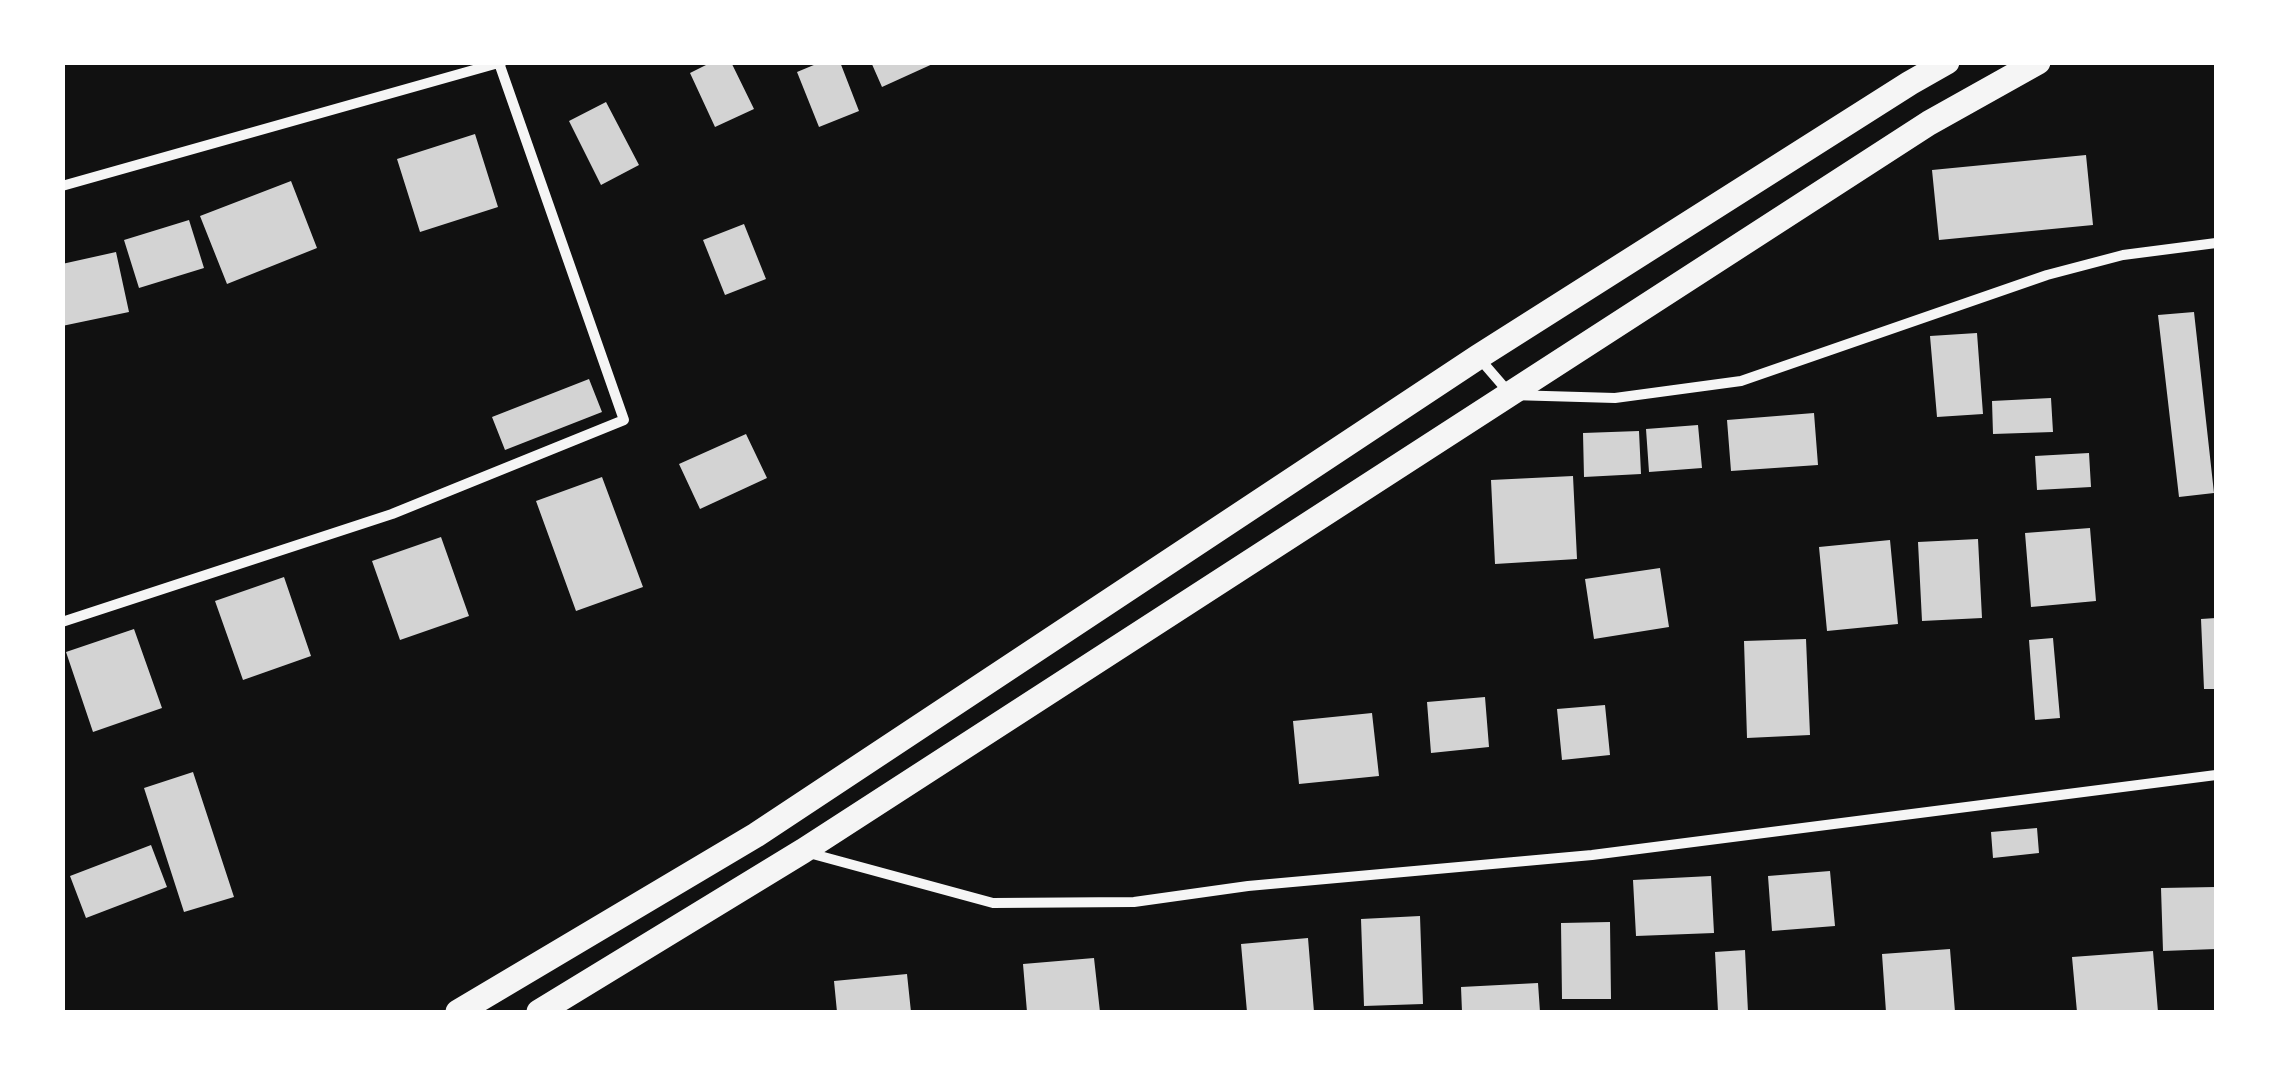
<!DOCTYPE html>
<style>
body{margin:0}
#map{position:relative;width:2279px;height:1075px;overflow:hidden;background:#111;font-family:Raleway,sans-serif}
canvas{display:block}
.frame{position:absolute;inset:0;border:65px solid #fff;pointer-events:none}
</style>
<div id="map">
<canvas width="2279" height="1075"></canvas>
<div class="frame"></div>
</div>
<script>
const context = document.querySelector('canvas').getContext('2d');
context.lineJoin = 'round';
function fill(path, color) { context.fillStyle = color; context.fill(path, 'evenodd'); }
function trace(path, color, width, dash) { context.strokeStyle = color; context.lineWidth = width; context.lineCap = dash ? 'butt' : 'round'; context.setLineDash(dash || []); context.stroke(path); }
fill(new Path2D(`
 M712,62h19l23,47 -39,18 -25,-54z
 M821,62h19l19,49 -40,16 -22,-55z
 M871,62h66l-55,25z
 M606,102l33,63 -38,20 -32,-64z
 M475,134l23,73 -78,25 -23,-73z
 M2086,155l7,70 -154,15 -7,-70z
 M291,181l26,67 -90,36 -27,-68z
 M189,220l15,48 -65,20 -15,-48z
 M744,224l22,55 -41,16 -22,-55z
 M116,252l13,60 -67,14v-62z
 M2194,312l20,181 -35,4 -21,-182z
 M1977,333l6,81 -46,3 -7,-81z
 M589,379l13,33 -97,38 -13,-33z
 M2051,398l2,34 -60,2 -1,-33z
 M1814,413l4,52 -87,6 -4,-51z
 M1698,425l4,43 -53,4 -3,-43z
 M1639,431l2,43 -57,3 -1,-44z
 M746,434l21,44 -67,31 -21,-45z
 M2089,453l2,34 -54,3 -2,-34z
 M1573,476l4,83 -82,5 -4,-84z
 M602,477l41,110 -67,24 -40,-110z
 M2090,528l6,73 -65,6 -6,-74z
 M441,537l28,79 -69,24 -28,-79z
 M1978,539l4,79 -60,3 -4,-79z
 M1890,540l8,84 -71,7 -8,-84z
 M1660,568l9,59 -75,12 -9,-60z
 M284,577l27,79 -68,24 -28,-79z
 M2216,618v71h-12l-3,-70z
 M134,629l28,79 -69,24 -27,-80z
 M2053,638l7,80 -25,2 -6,-80z
 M1806,639l4,96 -63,3 -3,-97z
 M1485,697l4,50 -58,6 -4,-51z
 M1605,705l5,50 -48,5 -5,-51z
 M1372,713l7,63 -80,8 -6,-63z
 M193,772l41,125 -50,15 -40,-124z
 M2037,828l2,25 -46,5 -2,-26z
 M151,845l16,42 -81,31 -16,-42z
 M1830,871l5,55 -63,5 -4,-55z
 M1711,876l3,57 -78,3 -3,-56z
 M2216,887v62l-53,2 -2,-63z
 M1420,916l3,88 -59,2 -3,-87z
 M1610,922l1,77h-49l-1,-76z
 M1308,938l6,74h-67l-6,-68z
 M1950,949l5,63h-69l-4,-58z
 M1745,950l3,62h-30l-3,-60z
 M2153,951l5,61h-81l-5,-55z
 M1094,958l6,54h-73l-4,-48z
 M907,974l4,38h-74l-3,-31z
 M1538,983l2,29h-78l-1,-25z`), '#d3d3d3');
trace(new Path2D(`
 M62,186l440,-124
 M1479,358l32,37 104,3 126,-17 306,-106 76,-20 93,-12
 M62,622l330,-108 232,-94 -125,-357
 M809,853l184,50 141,-1 114,-16 344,-31 624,-80`), '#f5f5f5', 10);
trace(new Path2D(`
 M458,1012l298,-177 722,-478 432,-274 37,-21
 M539,1012l264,-161 1126,-728 109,-61`), '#f5f5f5', 25);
</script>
